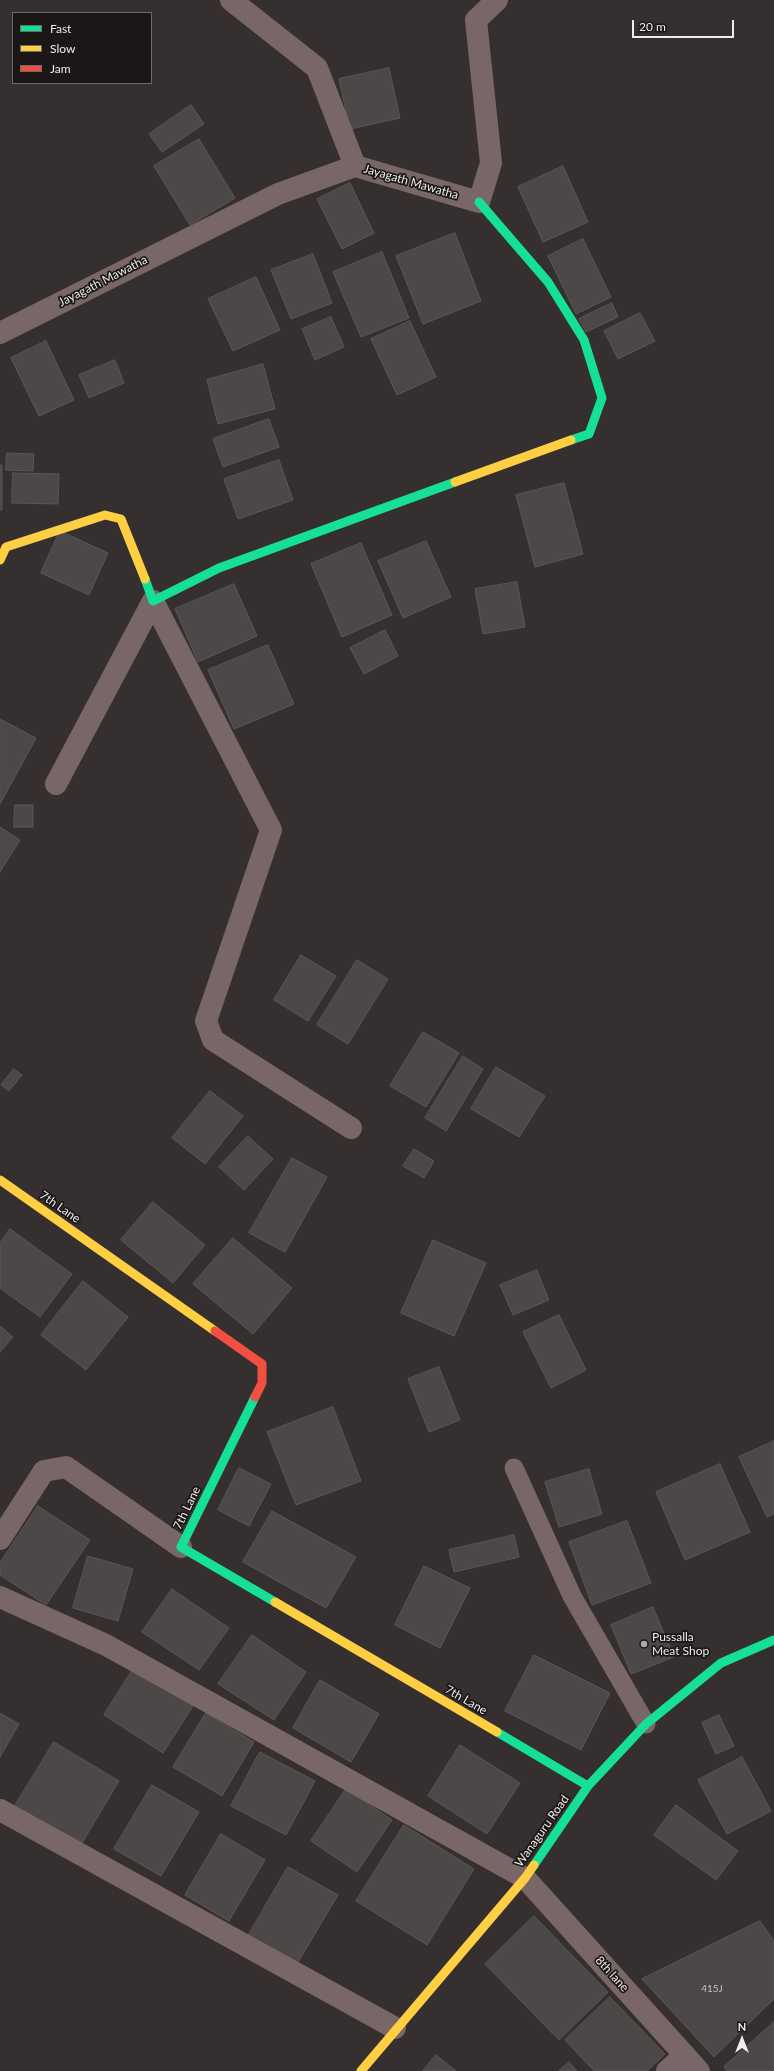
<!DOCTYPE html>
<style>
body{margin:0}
#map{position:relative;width:774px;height:2071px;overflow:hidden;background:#352f2f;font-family:Lato,sans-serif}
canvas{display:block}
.legend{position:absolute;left:12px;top:12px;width:140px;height:72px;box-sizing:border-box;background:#1b1717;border:1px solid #706b6b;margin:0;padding:5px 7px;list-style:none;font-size:12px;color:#f0eaea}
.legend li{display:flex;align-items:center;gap:8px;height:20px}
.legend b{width:20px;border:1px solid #706b6b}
.north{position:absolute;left:722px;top:2019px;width:40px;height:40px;-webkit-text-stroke:3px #1b1717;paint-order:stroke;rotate:0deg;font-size:11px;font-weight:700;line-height:16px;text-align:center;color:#f0eaea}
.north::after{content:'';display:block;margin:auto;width:14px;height:18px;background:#f0eaea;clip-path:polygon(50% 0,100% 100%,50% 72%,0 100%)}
.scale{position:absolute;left:632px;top:20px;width:102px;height:18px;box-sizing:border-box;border:2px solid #f0eaea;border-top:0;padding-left:5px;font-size:12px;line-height:14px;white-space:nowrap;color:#f0eaea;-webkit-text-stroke:3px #1b1717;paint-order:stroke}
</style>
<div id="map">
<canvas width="774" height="2071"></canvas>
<ul class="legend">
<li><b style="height:5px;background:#16e098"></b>Fast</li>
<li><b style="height:5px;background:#ffcf43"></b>Slow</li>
<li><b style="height:5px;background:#f24e42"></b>Jam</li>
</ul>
<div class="north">N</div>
<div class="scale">20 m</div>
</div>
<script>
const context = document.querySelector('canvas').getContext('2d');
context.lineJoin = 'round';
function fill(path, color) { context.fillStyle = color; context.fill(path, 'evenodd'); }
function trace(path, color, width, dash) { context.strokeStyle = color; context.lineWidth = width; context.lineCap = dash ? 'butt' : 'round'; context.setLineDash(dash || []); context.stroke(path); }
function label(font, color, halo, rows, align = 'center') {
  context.font = font + ' Lato,sans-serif'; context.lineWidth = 3.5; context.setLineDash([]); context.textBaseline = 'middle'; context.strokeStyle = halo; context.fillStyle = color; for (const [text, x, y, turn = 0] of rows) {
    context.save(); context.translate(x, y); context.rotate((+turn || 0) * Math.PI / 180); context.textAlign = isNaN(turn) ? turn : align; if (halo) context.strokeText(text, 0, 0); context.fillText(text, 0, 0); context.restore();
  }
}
const building = new Path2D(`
 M389,68l11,50 -50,11 -11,-50z
 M191,105l13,19 -42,28 -13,-18z
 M199,139l36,59 -45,27 -36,-59z
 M563,166l25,56 -45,20 -25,-55z
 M350,183l24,50 -32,16 -25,-50z
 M455,233l26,68 -58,23 -27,-68z
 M583,239l28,58 -35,17 -28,-58z
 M382,252l27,66 -48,19 -28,-65z
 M313,254l19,49 -41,16 -20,-49z
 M256,277l24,53 -47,21 -25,-52z
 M612,303l6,14 -32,15 -7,-13z
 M640,313l15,28 -37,18 -14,-28z
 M331,317l13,30 -29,13 -13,-31z
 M410,321l26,56 -39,18 -26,-56z
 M46,341l28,59 -35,16 -28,-58z
 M115,360l9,23 -35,15 -10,-23z
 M263,364l12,45 -57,15 -11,-44z
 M269,419l10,28 -56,20 -10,-28z
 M7,453l27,1 -1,17 -27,-1z
 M279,460l14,40 -55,19 -14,-40z
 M0,465h2v45h-2z
 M13,473l46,1 -1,30 -46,-1z
 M564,483l19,71 -48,13 -19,-72z
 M60,531l48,22 -19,42 -48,-22z
 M426,541l25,56 -48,21 -25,-57z
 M361,543l31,72 -50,22 -31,-73z
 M517,582l8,45 -42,7 -8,-45z
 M234,584l23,52 -59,26 -23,-53z
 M385,630l13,26 -34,18 -14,-26z
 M268,645l26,59 -60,25 -26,-59z
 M0,719l36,19 -36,66z
 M15,805h18v22h-19z
 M0,827l20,13 -20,32z
 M301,955l35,21 -28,45 -34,-21z
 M357,960l31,19 -40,65 -31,-19z
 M423,1032l36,21 -33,54 -36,-21z
 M463,1056l20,13 -37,62 -21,-13z
 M496,1067l49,29 -26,41 -48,-28z
 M14,1069l8,6 -13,16 -8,-6z
 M210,1091l33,25 -38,48 -33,-26z
 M248,1136l25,23 -29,31 -25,-23z
 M414,1149l20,12 -10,17 -21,-12z
 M292,1158l35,19 -42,75 -36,-19z
 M153,1202l52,43 -32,38 -52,-43z
 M10,1229l62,45 -32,43 -40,-29v-45z
 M233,1238l59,50 -39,46 -60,-50z
 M433,1240l53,23 -32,73 -53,-23z
 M537,1270l12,30 -36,15 -13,-30z
 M83,1281l45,36 -42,53 -45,-35z
 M559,1315l27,55 -35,18 -28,-56z
 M0,1326l13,11 -13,15z
 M439,1367l21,53 -31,12 -21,-53z
 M333,1407l28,74 -65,24 -29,-73z
 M774,1441v73l-7,3 -28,-60z
 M720,1464l30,68 -65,28 -29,-68z
 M239,1468l32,16 -22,42 -31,-16z
 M589,1469l13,45 -43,13 -14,-45z
 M38,1506l52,34 -44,65 -46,-30v-12z
 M272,1511l84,46 -30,51 -83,-46z
 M627,1521l24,62 -59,22 -23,-63z
 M514,1535l5,22 -65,15 -5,-22z
 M88,1556l45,13 -15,52 -45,-13z
 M424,1566l46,22 -30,60 -45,-23z
 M172,1589l57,39 -30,42 -57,-38z
 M653,1607l21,50 -43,17 -20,-49z
 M252,1635l54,37 -32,48 -56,-36z
 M534,1655l76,38 -29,57 -76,-39z
 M133,1669l60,37 -30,47 -59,-38z
 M320,1680l59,34 -28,48 -58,-34z
 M0,1713l19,11 -19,33z
 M206,1713l48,29 -32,54 -49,-29z
 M719,1715l15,31 -18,8 -14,-31z
 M54,1742l65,39 -40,67 -66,-39z
 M460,1745l60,38 -33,51 -59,-38z
 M260,1752l55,29 -29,54 -55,-29z
 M742,1757l29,54 -44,23 -29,-54z
 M152,1785l47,27 -38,64 -47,-27z
 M346,1789l46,31 -35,52 -46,-31z
 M676,1805l62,46 -22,29 -62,-45z
 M404,1825l70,44 -47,76 -71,-44z
 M221,1834l44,26 -36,61 -44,-26z
 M288,1867l50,28 -41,69 -49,-28z
 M534,1916l74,76 -49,48 -74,-76z
 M760,1921l14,20v58l-60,58 -72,-78z
 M610,1997l55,57 -18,17h-53l-29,-31z
 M774,2022v49h-47l-3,-4z
 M436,2055l20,16h-33z
 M569,2062l8,9h-18z`);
fill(building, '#4d4848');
trace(building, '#5b5757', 1);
trace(new Path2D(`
 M514,1468l58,128 74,128`), '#796667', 19);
trace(new Path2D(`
 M231,0l86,68 38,98
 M0,333l278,-139 77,-28 124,36 12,-39 -15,-143 21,-20
 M153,601l118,229 -65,191 7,19 138,88
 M56,784l97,-183
 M0,1539l44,-68 22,-4 115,80
 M0,1597l106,48 419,233 174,193
 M0,1810l395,218
 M667,2071l18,-16`), '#796667', 22);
trace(new Path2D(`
 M479,202l69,80 36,58 18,58 -13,36 -18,6
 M145,579l8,22 66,-33 236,-86
 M255,1397l-74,150 94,55
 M497,1732l91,54
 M534,1865l54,-79 58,-62 75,-61 53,-23`), '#16e098', 9);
trace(new Path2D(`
 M455,482l116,-42
 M0,560l6,-13 99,-32 16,4 24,60
 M0,1180l215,151
 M275,1602l222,130
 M361,2071l164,-193 9,-13`), '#ffcf43', 9);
trace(new Path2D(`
 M215,1331l47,33v19l-7,14`), '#f24e42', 9);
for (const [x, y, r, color] of [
 [644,1644,4,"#afa9a9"]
]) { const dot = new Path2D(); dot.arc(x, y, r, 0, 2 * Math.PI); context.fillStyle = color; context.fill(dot); trace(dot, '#1b1717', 1.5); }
label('10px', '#c7c2c2', null, [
 ["415J",712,1989]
]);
label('12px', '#f0eaea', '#1b1717', [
 ["Jayagath Mawatha",411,182,16],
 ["Jayagath Mawatha",103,281,-27],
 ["7th Lane",60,1207,35],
 ["7th Lane",187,1508,-64],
 ["7th Lane",466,1700,30],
 ["Wanaguru Road",542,1831,-55],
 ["8th lane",612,1974,48]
]);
label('12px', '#f0eaea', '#1b1717', [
 ["Pussalla",652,1637],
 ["Meat Shop",652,1651]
], 'left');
</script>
